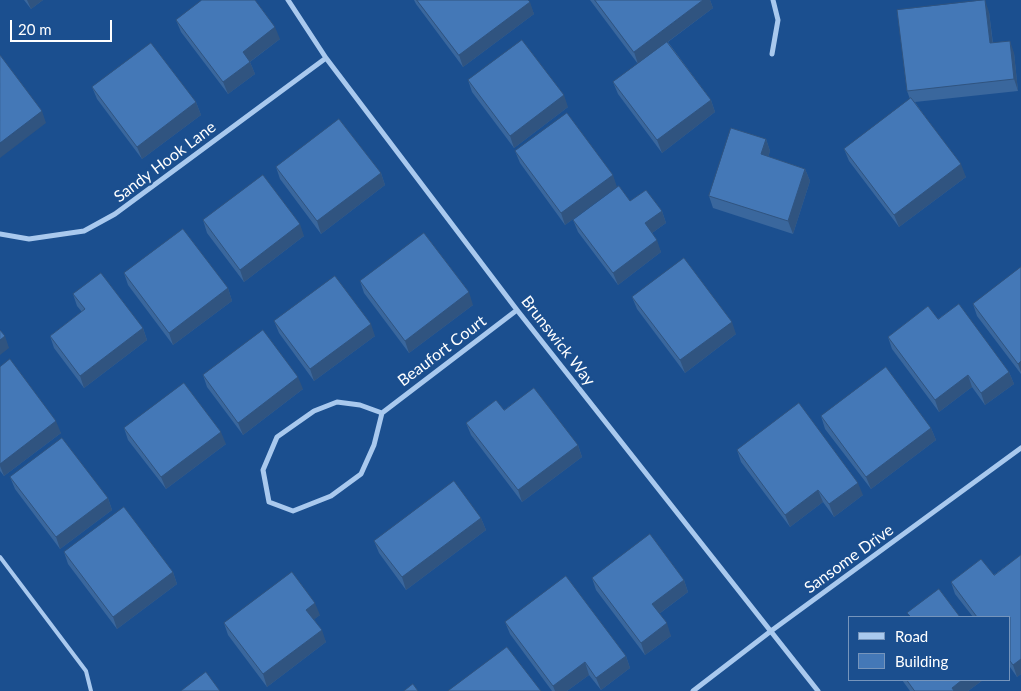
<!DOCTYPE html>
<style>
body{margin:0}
#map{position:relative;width:1021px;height:691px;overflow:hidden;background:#1b4f8f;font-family:Lato,sans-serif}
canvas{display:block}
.legend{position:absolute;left:848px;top:616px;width:162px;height:65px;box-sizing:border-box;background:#1b4f8f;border:1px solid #7695bc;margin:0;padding:6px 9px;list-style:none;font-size:15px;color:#fff}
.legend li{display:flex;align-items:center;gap:10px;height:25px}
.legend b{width:25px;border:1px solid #7695bc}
.scale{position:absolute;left:10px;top:20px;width:102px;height:22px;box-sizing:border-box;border:2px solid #fff;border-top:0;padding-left:6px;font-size:15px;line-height:18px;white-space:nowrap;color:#fff;-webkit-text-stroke:4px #1b4f8f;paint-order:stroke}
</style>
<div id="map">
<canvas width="1021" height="691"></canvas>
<ul class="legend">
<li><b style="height:6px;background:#a9c9ee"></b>Road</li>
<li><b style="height:14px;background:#4478b7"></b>Building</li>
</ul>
<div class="scale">20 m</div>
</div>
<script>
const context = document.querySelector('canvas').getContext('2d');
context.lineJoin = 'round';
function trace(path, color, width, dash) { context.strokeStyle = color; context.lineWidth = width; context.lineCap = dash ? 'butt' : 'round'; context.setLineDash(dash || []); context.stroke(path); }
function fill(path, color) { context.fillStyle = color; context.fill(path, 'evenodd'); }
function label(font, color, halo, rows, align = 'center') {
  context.font = font + ' Lato,sans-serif'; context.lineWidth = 4.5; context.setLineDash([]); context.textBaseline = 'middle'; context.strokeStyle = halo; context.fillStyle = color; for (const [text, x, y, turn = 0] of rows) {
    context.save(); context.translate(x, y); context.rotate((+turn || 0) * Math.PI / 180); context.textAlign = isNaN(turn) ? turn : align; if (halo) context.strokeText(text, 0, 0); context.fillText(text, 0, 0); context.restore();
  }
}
trace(new Path2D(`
 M0,557l86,114 5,20`), '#a9c9ee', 4);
trace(new Path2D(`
 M288,0l38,58 191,252 301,381
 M772,54l6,-34 -5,-20
 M0,234l29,5 55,-8 31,-17 211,-156
 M337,402l23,3 22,8 -8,32 -13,29 -30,22 -38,15 -24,-9 -6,-32 14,-33 37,-26z
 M382,413l135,-103
 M693,691l78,-60 250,-183`), '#a9c9ee', 5);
fill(new Path2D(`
 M24,0h19l-12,9z
 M414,0h114l6,14 -71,53 -47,-63z
 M590,0h120l3,8 -45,34 43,58 4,12 -53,41 -44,-59 -5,-12 25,-18z
 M989,12l4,31 21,10 4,38 -103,11 51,75 -67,50 -50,-66 -5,-12 66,-50 -3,-8z
 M176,20l104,19 -30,23 5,12 -27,20 -47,-62z
 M468,80l100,27 -54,41 -42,-56z
 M92,87l104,15 5,13 -59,44 -45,-60z
 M766,139l4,12 -2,6 37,12 5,12 -17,53 -80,-26 -4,-12z
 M515,151l102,36 -52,38 -45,-62z
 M276,167l105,6 4,12 -64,49 -41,-55z
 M630,201l32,10 4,12 -14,10 9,19 -43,33 -40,-53 -5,-12z
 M203,220l101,16 -60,46 -37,-49z
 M1021,267v107l-44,-58 -4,-12z
 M124,273l104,15 4,13 -59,44 -45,-60z
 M360,281l113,24 -64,48 -45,-60z
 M73,294l70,34 4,12 -63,48 -30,-40 -4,-12 32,-24 -5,-6z
 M632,297l104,37 -51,39 -48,-64z
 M938,319l71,53 5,12 -29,21 -13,-18 -33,25 -47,-63 -4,-12z
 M274,321l101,15 -61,45 -35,-48z
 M0,367l61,66 -57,43 -4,-5z
 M203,375l100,14 -60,46 -36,-48z
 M504,410l74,35 4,12 -60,45 -51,-67 -5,-12z
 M821,416l110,12 5,12 -65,49 -46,-60z
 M124,428l102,16 -60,45 -38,-49z
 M737,450l126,45 -29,22 -11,-15 -33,25 -49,-65z
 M10,477l98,21 4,12 -52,39 -45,-60z
 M481,518l5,12 -80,60 -27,-37 -5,-12z
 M64,552l109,20 4,12 -60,45 -49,-65z
 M1021,555v119l-4,3 -7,-10v-50h-37l-18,-23 -4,-12 43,-7z
 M592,578l92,2 4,12 -29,22 12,22 -26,19 -49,-65z
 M320,615l-6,4 12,23 -59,45 -39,-52 -4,-12z
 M505,622l121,34 4,12 -29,22 -12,-15 -22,16h-15l-42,-57z
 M902,680h81l-15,11h-58z`), '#3a679d');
fill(new Path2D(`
 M27,0h16l-12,9z
 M703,0h7l3,8 -75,56 -4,-12z
 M985,0l4,12 5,43 -4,-12z
 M530,2l4,12 -71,53 -4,-12z
 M275,27l5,12 -33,25 -4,-12z
 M1010,41l4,12 4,38 -4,-12z
 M250,62l5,12 -27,20 -5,-12z
 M564,95l4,12 -54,41 -4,-12z
 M711,100l4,12 -53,41 -5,-13z
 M196,102l5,13 -59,44 -5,-12z
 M42,111l4,12 -46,35v-15z
 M766,139l4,12 -5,16 -4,-13z
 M961,164l5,13 -67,50 -5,-12z
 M805,169l5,12 -17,53 -5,-13z
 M381,173l4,12 -64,49 -4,-13z
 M613,175l4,12 -52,38 -4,-12z
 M662,211l4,12 -17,12 -4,-12z
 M300,224l4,12 -60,46 -4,-12z
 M657,240l4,12 -43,33 -5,-12z
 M228,288l4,13 -59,44 -4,-12z
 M469,292l4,13 -64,48 -4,-12z
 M732,322l4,12 -51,39 -5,-13z
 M371,324l4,12 -61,45 -4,-12z
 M143,328l4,12 -63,48 -4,-12z
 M5,336l4,12 -9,7v-15z
 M1021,361v11l-3,-8z
 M1009,372l5,12 -29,21 -4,-12z
 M968,375l4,12 -33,25 -4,-12z
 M298,377l5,12 -60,46 -5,-12z
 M56,421l5,12 -57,43 -4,-10v-2z
 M931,428l5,12 -65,49 -5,-12z
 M221,432l5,12 -60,45 -5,-12z
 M578,445l4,12 -60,45 -4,-12z
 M858,483l5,12 -29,22 -5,-13z
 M818,490l5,12 -33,25 -5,-12z
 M108,498l4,12 -52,39 -4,-12z
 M481,518l5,12 -80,60 -4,-13z
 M173,572l4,12 -60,45 -4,-12z
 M684,580l4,12 -32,24 -4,-12z
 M315,603l5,12 -9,7 -5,-12z
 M667,623l4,13 -26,19 -4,-12z
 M322,630l4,12 -59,45 -4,-13z
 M626,656l4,12 -29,22 -5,-12z
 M1021,659v15l-4,3 -4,-12z
 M585,662l4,13 -22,16h-12l-2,-5z
 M962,680h21l-15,11h-15l-1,-3z`), '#305480');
const building = new Path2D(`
 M202,0h53l20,27 -32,25 7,10 -27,20 -47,-62z
 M417,0h111l2,2 -71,53z
 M595,0h108l-69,52z
 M985,0l5,43 20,-2 4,38 -107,12 -10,-81z
 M522,40l42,55 -54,41 -42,-56z
 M667,42l44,58 -54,40 -44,-58z
 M151,43l45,59 -59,45 -45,-60z
 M0,55l42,56 -42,32z
 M911,98l50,66 -67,51 -50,-66z
 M567,113l46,62 -52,38 -46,-62z
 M339,119l42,54 -64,48 -41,-54z
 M731,128l35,11 -5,15 44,15 -17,52 -79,-25z
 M263,175l37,49 -60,46 -37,-50z
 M619,186l11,15 16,-11 16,21 -17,12 12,17 -44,33 -40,-53z
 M183,229l45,59 -59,45 -45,-60z
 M424,233l45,59 -64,49 -45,-60z
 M684,258l48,64 -52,38 -48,-63z
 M1021,267v94l-3,3 -45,-60z
 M101,273l42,55 -63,48 -30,-40 35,-27 -12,-15z
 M335,276l36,48 -61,45 -36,-48z
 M959,304l50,68 -28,21 -13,-18 -33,25 -47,-63 40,-31 10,13z
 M0,330l5,6 -5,4z
 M263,330l35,47 -60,46 -35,-48z
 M10,359l46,62 -56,43v-97z
 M886,367l45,61 -65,49 -45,-61z
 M184,383l37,49 -60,45 -37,-49z
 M534,388l44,57 -60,45 -52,-67 30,-23 8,10z
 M799,403l59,80 -29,21 -11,-14 -33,25 -48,-65z
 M62,438l46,60 -52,39 -46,-60z
 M454,481l27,37 -79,59 -28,-36z
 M124,507l49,65 -60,45 -49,-65z
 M650,534l34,46 -32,24 15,19 -26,20 -49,-65z
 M1021,555v104l-8,6 -3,-4v-44h-33l-26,-35 30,-23 13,16z
 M292,572l23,31 -9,7 16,20 -59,44 -39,-51z
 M566,576l60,80 -30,22 -11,-16 -32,24 -48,-64z
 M939,589l21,28h-49l-4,-4z
 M507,647l34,44h-93z
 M206,672l14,19h-39z
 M907,680h55l-10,8 2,3h-39z
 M413,684l5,7h-14z`);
fill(building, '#4478b7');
trace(building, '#305480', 1);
label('16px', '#fff', '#1b4f8f', [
 ["Sandy Hook Lane",165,162,-37],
 ["Brunswick Way",558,341,52],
 ["Beaufort Court",442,351,-37],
 ["Sansome Drive",849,559,-36]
]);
</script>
